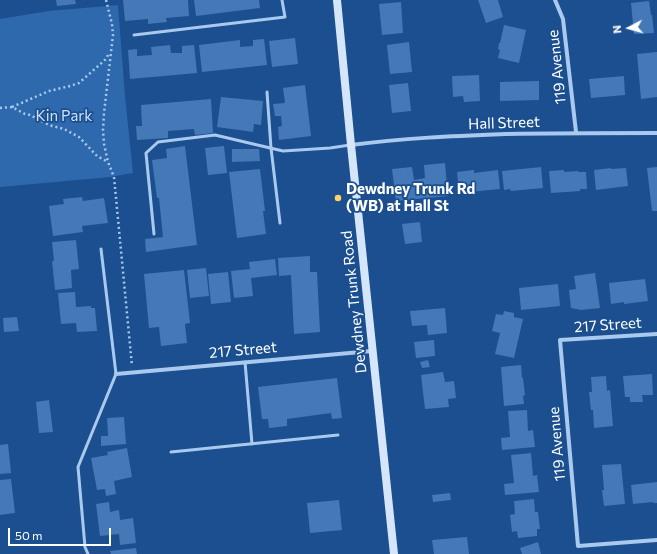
<!DOCTYPE html>
<style>
body{margin:0}
#map{position:relative;width:657px;height:554px;overflow:hidden;background:#1b4f8f;font-family:Commissioner,sans-serif}
canvas{display:block}
.north{position:absolute;left:609px;top:8px;width:40px;height:40px;-webkit-text-stroke:3px #1b4f8f;paint-order:stroke;rotate:264deg;font-size:11px;font-weight:700;line-height:16px;text-align:center;color:#fff}
.north::after{content:'';display:block;margin:auto;width:14px;height:18px;background:#fff;clip-path:polygon(50% 0,100% 100%,50% 72%,0 100%)}
.scale{position:absolute;left:8px;top:528px;width:103px;height:18px;box-sizing:border-box;border:2px solid #fff;border-top:0;padding-left:5px;font-size:12px;line-height:14px;white-space:nowrap;color:#fff;-webkit-text-stroke:3px #1b4f8f;paint-order:stroke}
</style>
<div id="map">
<canvas width="657" height="554"></canvas>
<div class="north">N</div>
<div class="scale">50 m</div>
</div>
<script>
const context = document.querySelector('canvas').getContext('2d');
context.lineJoin = 'round';
function fill(path, color) { context.fillStyle = color; context.fill(path, 'evenodd'); }
function trace(path, color, width, dash) { context.strokeStyle = color; context.lineWidth = width; context.lineCap = dash ? 'butt' : 'round'; context.setLineDash(dash || []); context.stroke(path); }
function label(font, color, halo, rows, align = 'center') {
  context.font = font + ' Commissioner,sans-serif'; context.lineWidth = 3.5; context.setLineDash([]); context.textBaseline = 'middle'; context.strokeStyle = halo; context.fillStyle = color; for (const [text, x, y, turn = 0] of rows) {
    context.save(); context.translate(x, y); context.rotate((+turn || 0) * Math.PI / 180); context.textAlign = isNaN(turn) ? turn : align; if (halo) context.strokeText(text, 0, 0); context.fillText(text, 0, 0); context.restore();
  }
}
fill(new Path2D(`
 M118,5l7,91 8,77 -23,4 -110,10v-168l49,-8z`), '#2e69ad');
fill(new Path2D(`
 M56,0h19l1,4 -19,2z
 M123,0h65l1,16 -23,2 1,4 -19,2v-5l-23,2z
 M194,0h65l1,8 -64,8z
 M478,0h20l5,17 -17,6z
 M649,1l2,14h1l2,18 -20,1 -3,-31z
 M401,2l2,31 -21,2 -3,-31z
 M504,25l22,5 -7,33 -21,-5 2,-8 -2,-1 1,-6h1z
 M295,38l3,26 -26,3 -3,-26z
 M264,39l3,26 -65,7 -3,-27 41,-5v7l13,-1v-6z
 M409,42l3,30 -22,2 -3,-29z
 M170,45l1,8h11v-7l12,-1 3,28 -67,6 -2,-29 9,-1v7l15,-1 -1,-8z
 M657,52v45l-16,2 -4,-45z
 M479,75l1,26 -16,1 -1,-6 -10,1 -1,-21z
 M624,76l1,19 -34,3 -2,-19z
 M539,81v19l-39,1v-19z
 M408,83l3,28 -19,2 -3,-28z
 M305,85l6,51 -32,4 -1,-13 4,-1 -1,-10h-6l-2,-12 12,-1 -2,-15z
 M221,97l42,4 -2,24 -7,-1 -1,8 -36,-5z
 M211,99l2,34 -18,2 -1,-6 -26,2v7l-31,2 -1,-14h6l-1,-21z
 M185,146l12,99 -51,7 -1,-13 18,-2 -4,-39h-2l-5,-38 15,-2 -1,-9z
 M224,146l3,27 -19,2 -3,-27z
 M232,149h27l1,12 -28,1z
 M445,163l3,33 -52,5 -4,-32 20,-2 2,13 11,-2 -1,-13z
 M541,167l2,21 -32,3 -1,-2 -6,1 -2,-19z
 M657,167v44h-5l-5,-43z
 M611,168v1l15,-1 2,18 -32,4 -2,-20z
 M260,169l5,42h-2l3,23 -29,4 -8,-66z
 M474,170v3l24,-3 2,19 -41,4 -2,-21z
 M564,170v2l14,-1v1h8l1,17h-7v2l-29,2 -2,-22z
 M82,197l1,4 21,-3 4,25 -26,3 1,6 -30,4 -4,-30 15,-2 -1,-5z
 M420,222l2,20 -17,2 -3,-20z
 M76,240l3,29 -8,1 1,18 -17,2 -3,-29h2l-2,-19z
 M310,256v16h7l3,60 -26,2 -3,-59 -12,1 -1,-18z
 M275,259l2,16 -26,3 2,18 -19,2 -3,-27 19,-2 -1,-7z
 M206,268l3,28 -19,2 -3,-28z
 M184,270l6,53 -5,1 2,19 -26,3 -2,-19 -10,1 -5,-54z
 M228,272l3,30 -20,2 -3,-30z
 M595,273l5,35 -19,2 -10,-2 -2,-18 7,-1 -2,-13z
 M645,279l3,22 -24,3v-2l-13,2 -2,-21z
 M558,284l2,22 -39,4 -2,-22z
 M75,292l1,15 15,-1v2h4l2,23 -20,1 -1,-9 -15,1 -3,-31z
 M445,308l2,25 -19,2 -1,-10 -15,1 -2,-15z
 M504,311l10,2v4l9,2 -9,39 -19,-4 5,-21 -8,-2 4,-17 7,1z
 M17,317l2,14 -15,1 -1,-14z
 M434,340l1,16 -19,2 -2,-16z
 M428,360l2,7 -8,1 -2,-6z
 M521,365l1,13h1l2,17 -2,1 1,8 -20,2 -3,-39z
 M443,372l2,10 9,-1 2,17 -8,1 1,8 -24,2 -4,-34z
 M652,374l1,21h-11l1,7h-13v-5h-5l-2,-21z
 M606,376l1,15 3,-1 3,36 -19,2 -1,-18h-2l-2,-18h3l-1,-15z
 M337,378l5,40 -10,1 -1,-6 -44,6v7l-18,2 -1,-9h-6l-4,-32z
 M49,400l4,32 -14,1 -3,-31z
 M527,410l1,21 5,-1 2,17 -33,3 -1,-12 9,-1 -2,-26z
 M124,417l2,27 -25,2v-10h7l-1,-18z
 M8,444l3,29 -11,1v-29z
 M127,448l5,29 -18,4 2,13 -10,2 -1,-7 -8,1 -6,-32 17,-3 -1,-3z
 M531,453l2,23 4,-1 2,17 -34,3 -1,-11 10,-1 -3,-28z
 M621,464l4,40 -21,2 -2,-16h2l-2,-25z
 M11,479l4,34 -15,2v-35z
 M657,482v21h-4v-1l-20,2 -2,-19z
 M450,493l1,7 -18,2 -1,-7z
 M534,499l1,13h3l2,17h-3v7l-19,2 -1,-7 -5,1 -2,-17 5,-1 -1,-13z
 M339,500l3,30 -32,3 -3,-30z
 M109,502l1,10 9,-2 1,10 13,-2 3,25 -16,2 -1,-11 -19,2 -4,-32z
 M467,537l2,17h-35l-2,-14z
 M538,542l3,12h-19l-2,-6z
 M136,548l1,6h-26l-1,-3z`), '#4478b7');
trace(new Path2D(`
 M106,0l6,24 1,11 -9,78 -1,17 1,14 4,18 6,15 18,189
 M12,107l37,-16 21,-5 9,-3 27,-24 3,-6
 M0,108l12,-1 13,7 5,1 19,10 15,4 15,8 18,19 11,6`), '#a9c9ee', 2.5, [2, 3]);
trace(new Path2D(`
 M134,35l151,-18 -3,-17
 M267,92l4,56 9,75
 M154,234l-8,-81 12,-11 57,-7 68,16 47,-3 20,-3
 M245,362l7,82
 M171,452l167,-17
 M88,554l-3,-7 -7,-80 38,-93 -15,-125`), '#a9c9ee', 3);
trace(new Path2D(`
 M555,0l8,19 13,113
 M351,145c52,-7 103,-9 155,-11 50,-1 100,-1 151,-1
 M657,334l-97,6 18,206 79,-6
 M116,374l256,-23`), '#a9c9ee', 4);
trace(new Path2D(`
 M337,0l14,145 43,409`), '#d6e6fa', 8);
for (const [x, y, r, color] of [
 [338,198,4,"#ffd166"]
]) { const dot = new Path2D(); dot.arc(x, y, r, 0, 2 * Math.PI); context.fillStyle = color; context.fill(dot); trace(dot, '#1b4f8f', 1.5); }
label('15px', '#fff', '#1b4f8f', [
 ["119 Avenue",557,67,-96],
 ["Hall Street",504,123,-2],
 ["Dewdney Trunk Road",354,302,-96],
 ["217 Street",608,325,-4],
 ["217 Street",243,350,-5],
 ["119 Avenue",557,444,-95]
]);
label('15px', '#cfe3fa', '#1b4f8f', [
 ["Kin Park",64,116]
]);
label('bold 15px', '#fff', '#1b4f8f', [
 ["Dewdney Trunk Rd",346,189],
 ["(WB) at Hall St",346,206]
], 'left');
</script>
